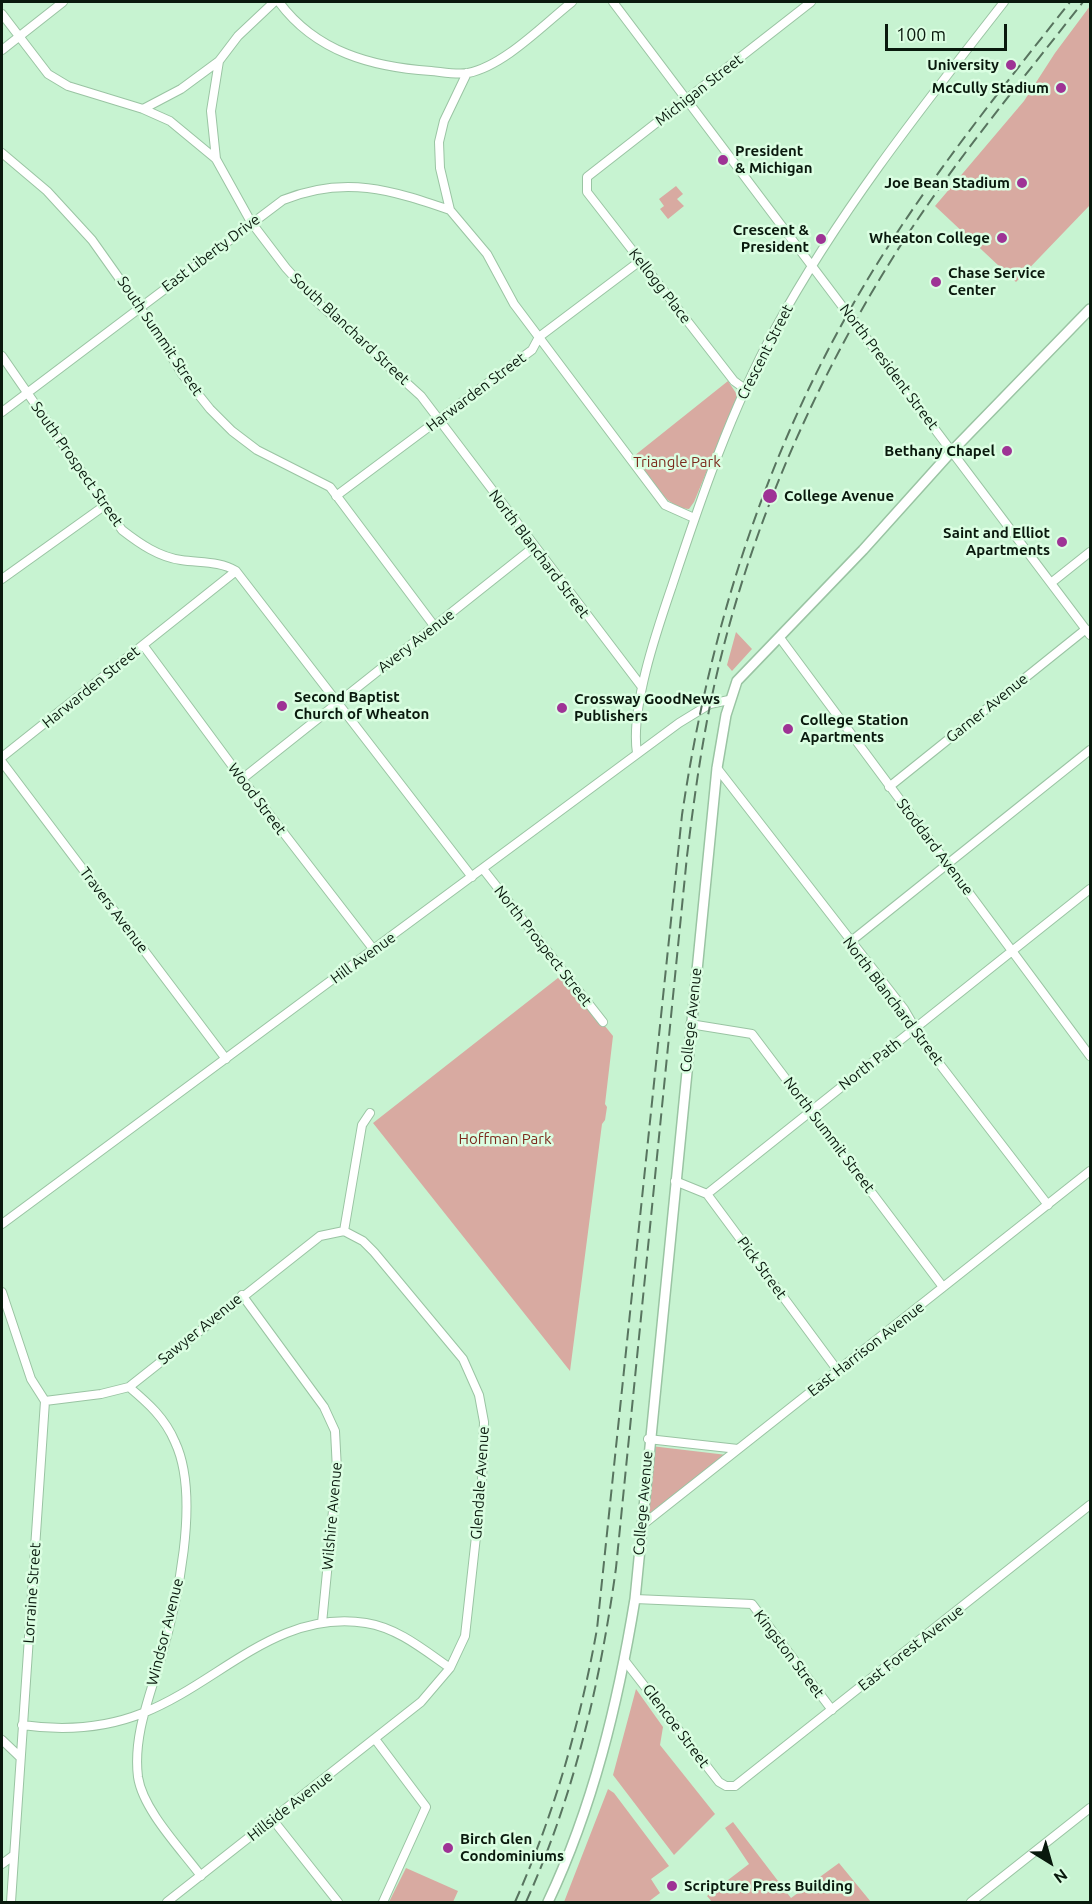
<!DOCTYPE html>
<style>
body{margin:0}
#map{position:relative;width:1092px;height:1904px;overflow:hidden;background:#c7f3d1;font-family:Ubuntu,sans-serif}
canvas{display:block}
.frame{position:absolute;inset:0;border:3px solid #09190d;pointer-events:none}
.north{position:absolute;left:1020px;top:1832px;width:60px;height:60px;-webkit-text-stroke:4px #dbfee2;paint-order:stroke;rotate:143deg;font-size:16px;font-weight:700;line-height:24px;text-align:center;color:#09190d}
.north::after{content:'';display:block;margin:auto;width:21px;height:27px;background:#09190d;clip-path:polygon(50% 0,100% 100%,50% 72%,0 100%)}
.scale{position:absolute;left:885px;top:24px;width:122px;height:27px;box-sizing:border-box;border:3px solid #09190d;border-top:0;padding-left:8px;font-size:18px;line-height:21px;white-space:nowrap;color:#09190d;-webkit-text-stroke:4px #dbfee2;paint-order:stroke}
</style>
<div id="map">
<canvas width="1092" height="1904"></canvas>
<div class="frame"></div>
<div class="north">N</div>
<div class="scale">100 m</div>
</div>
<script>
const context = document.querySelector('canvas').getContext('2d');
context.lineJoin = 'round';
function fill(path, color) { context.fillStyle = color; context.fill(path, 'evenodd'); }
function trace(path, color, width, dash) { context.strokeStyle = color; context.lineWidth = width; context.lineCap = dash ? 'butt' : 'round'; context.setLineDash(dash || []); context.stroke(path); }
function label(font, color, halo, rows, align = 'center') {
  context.font = font + ' Ubuntu,sans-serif'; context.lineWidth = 5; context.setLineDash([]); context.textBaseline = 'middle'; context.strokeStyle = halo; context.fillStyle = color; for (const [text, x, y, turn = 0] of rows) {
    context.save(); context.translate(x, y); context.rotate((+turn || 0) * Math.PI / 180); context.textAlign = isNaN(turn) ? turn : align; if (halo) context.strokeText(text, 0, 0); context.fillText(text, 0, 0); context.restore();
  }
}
fill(new Path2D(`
 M1090,6v199l-74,77 -81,-76 89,-105 31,-48z
 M676,186l7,8 -6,5 7,7 -16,13 -8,-10 4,-3 -5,-7z
 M728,381l10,15 -44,106 -5,7c-24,0 -42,-36 -55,-53z
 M736,632l16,17 -20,22 -5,-6z
 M563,974l50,62 -8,68 2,3 -2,13 -3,4 -32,247 -197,-248z
 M651,1446l76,9 -83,66z
 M636,1689l27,38 -3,18 55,69 -41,41 -61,-80z
 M608,1789l6,4 55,73 -18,13 9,14 -12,9h-84z
 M733,1822l58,76 48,-35 32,39h-159l-5,-6 42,-32 -24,-36z
 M406,1868l52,23 -5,11h-64z`), '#d8aaa1');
const minor = new Path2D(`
 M279,2c37,50 93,65 152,69 11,1 26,4 37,2 36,-7 76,-49 104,-71
 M613,2l477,633
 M2,14l46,60 20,12 75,23 27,12 46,38 35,63 35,46 29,32 106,96 221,291
 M2,50l61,-48
 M467,73l-23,48 -5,21 1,26 10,42 37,44 27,50 151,201 29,13
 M143,109l38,-20 38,-28 19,-25 36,-34
 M2,153l45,38 45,49 61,86 29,48 28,35 22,22 25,19 73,37 105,140
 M216,159l-5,-48 8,-50
 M2,356l120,174c18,14 37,27 59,30 19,3 39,1 55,11l236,306
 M745,389l-11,-8 -147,-189v-15l224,-175
 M2,412l281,-212c62,-25 108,-10 167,10
 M336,496l196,-146 7,-13 101,-76
 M2,579l102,-73
 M1051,583l39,-31
 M780,638l310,418
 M143,645l99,134 132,171
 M637,753c-7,-45 20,-123 35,-167 29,-88 59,-176 103,-257 64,-117 147,-222 229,-327
 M2,757l234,-186
 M2,762l224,297
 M717,768l187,241 21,36 123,160
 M242,779l292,-232
 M889,787l197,-158
 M483,869l120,153
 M850,942l240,-192
 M690,1024l62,10 191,253
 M675,1181l32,13 131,177
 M707,1194l383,-305
 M2,1224l677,-501 31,-19 19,-4
 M2,1292l29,87 14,22 -34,501
 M242,1295l82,112 11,24 2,39 -15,153
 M129,1387c19,16 36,31 46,55 26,55 2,162 -15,219 -11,37 -27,76 -22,116 5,33 43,72 63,99
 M45,1401l56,-7 28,-7 191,-151 24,-5
 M648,1439l90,10
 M641,1526l449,-355
 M635,1599l117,5 80,106
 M625,1661l94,121 7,4h9l355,-281
 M22,1725c42,6 81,4 121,-12 76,-30 134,-104 223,-90 32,5 58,27 84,45
 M375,1739l51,68 -43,95
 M2,1740l18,17
 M273,1820l65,82
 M2,1864l12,-9
 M167,1902l254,-200 29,-34 15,-32 17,-154 2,-60 -5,-27 -16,-36 -89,-107 -11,-11 -19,-10 18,-106 8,-12
 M971,1902l119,-94`);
const tertiary = new Path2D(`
 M548,1902c45,-95 70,-199 87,-303l82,-831 9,-53 11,-34 126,-131 89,-99 138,-142`);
trace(minor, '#9ac4a3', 10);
trace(tertiary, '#9ac4a3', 12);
trace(minor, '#fff', 8);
trace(tertiary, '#fff', 9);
trace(new Path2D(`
 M515,1902c39,-87 65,-179 82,-273l85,-814c29,-196 90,-382 195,-551 57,-92 126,-177 193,-262
 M526,1902c48,-106 74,-218 90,-334l71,-712c8,-65 17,-131 33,-195 36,-148 101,-292 184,-421 54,-83 118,-160 179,-238`), '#58745f', 2, [12, 6]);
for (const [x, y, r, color] of [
 [1011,65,6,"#9e3395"],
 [1061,88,6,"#9e3395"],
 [723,160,6,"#9e3395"],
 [1022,183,6,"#9e3395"],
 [1002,238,6,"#9e3395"],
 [821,239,6,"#9e3395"],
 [936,282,6,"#9e3395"],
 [1007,451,6,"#9e3395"],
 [770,496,8,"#9e3395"],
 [1062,542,6,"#9e3395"],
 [282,706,6,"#9e3395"],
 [562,708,6,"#9e3395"],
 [788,729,6,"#9e3395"],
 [448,1848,6,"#9e3395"],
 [672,1886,6,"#9e3395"]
]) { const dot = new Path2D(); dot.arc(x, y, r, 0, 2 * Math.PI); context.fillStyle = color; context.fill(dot); trace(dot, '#dbfee2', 2); }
label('bold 15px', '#09190d', '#dbfee2', [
 ["University",999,65,"right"],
 ["McCully Stadium",1049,88,"right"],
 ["President",735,151],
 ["& Michigan",735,168],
 ["Joe Bean Stadium",1010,183,"right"],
 ["Crescent &",809,230,"right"],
 ["President",809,247,"right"],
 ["Wheaton College",990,238,"right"],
 ["Chase Service",948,273],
 ["Center",948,290],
 ["Bethany Chapel",995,451,"right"],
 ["College Avenue",784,496],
 ["Saint and Elliot",1050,533,"right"],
 ["Apartments",1050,550,"right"],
 ["Second Baptist",294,697],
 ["Church of Wheaton",294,714],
 ["Crossway GoodNews",574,699],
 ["Publishers",574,716],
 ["College Station",800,720],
 ["Apartments",800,737],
 ["Birch Glen",460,1839],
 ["Condominiums",460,1856],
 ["Scripture Press Building",684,1886]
], 'left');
label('15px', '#09190d', '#dbfee2', [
 ["Michigan Street",699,90,-38],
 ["East Liberty Drive",211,253,-37],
 ["Kellogg Place",660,286,52],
 ["South Blanchard Street",350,329,43],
 ["South Summit Street",160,336,56],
 ["Crescent Street",765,352,-63],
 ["North President Street",889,367,53],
 ["Harwarden Street",476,392,-37],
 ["South Prospect Street",77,464,55],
 ["North Blanchard Street",539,554,53],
 ["Avery Avenue",416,641,-38],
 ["Harwarden Street",91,687,-39],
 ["Garner Avenue",987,708,-39],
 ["Wood Street",257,799,53],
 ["Stoddard Avenue",935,847,53],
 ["Travers Avenue",114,910,53],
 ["North Prospect Street",543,946,52],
 ["Hill Avenue",363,958,-36],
 ["North Blanchard Street",893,1001,53],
 ["College Avenue",691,1020,-84],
 ["North Path",870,1064,-38],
 ["North Summit Street",829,1135,53],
 ["Pick Street",762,1268,54],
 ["Sawyer Avenue",200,1329,-39],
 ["East Harrison Avenue",866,1349,-38],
 ["Glendale Avenue",480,1483,-86],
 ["College Avenue",643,1503,-85],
 ["Wilshire Avenue",332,1516,-85],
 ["Lorraine Street",32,1593,-86],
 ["Windsor Avenue",165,1632,-76],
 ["East Forest Avenue",911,1648,-38],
 ["Kingston Street",789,1654,53],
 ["Glencoe Street",676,1726,53],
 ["Hillside Avenue",290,1806,-38]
]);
label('15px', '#7c2b1e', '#dbfee2', [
 ["Triangle Park",677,462],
 ["Hoffman Park",505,1139]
]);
</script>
